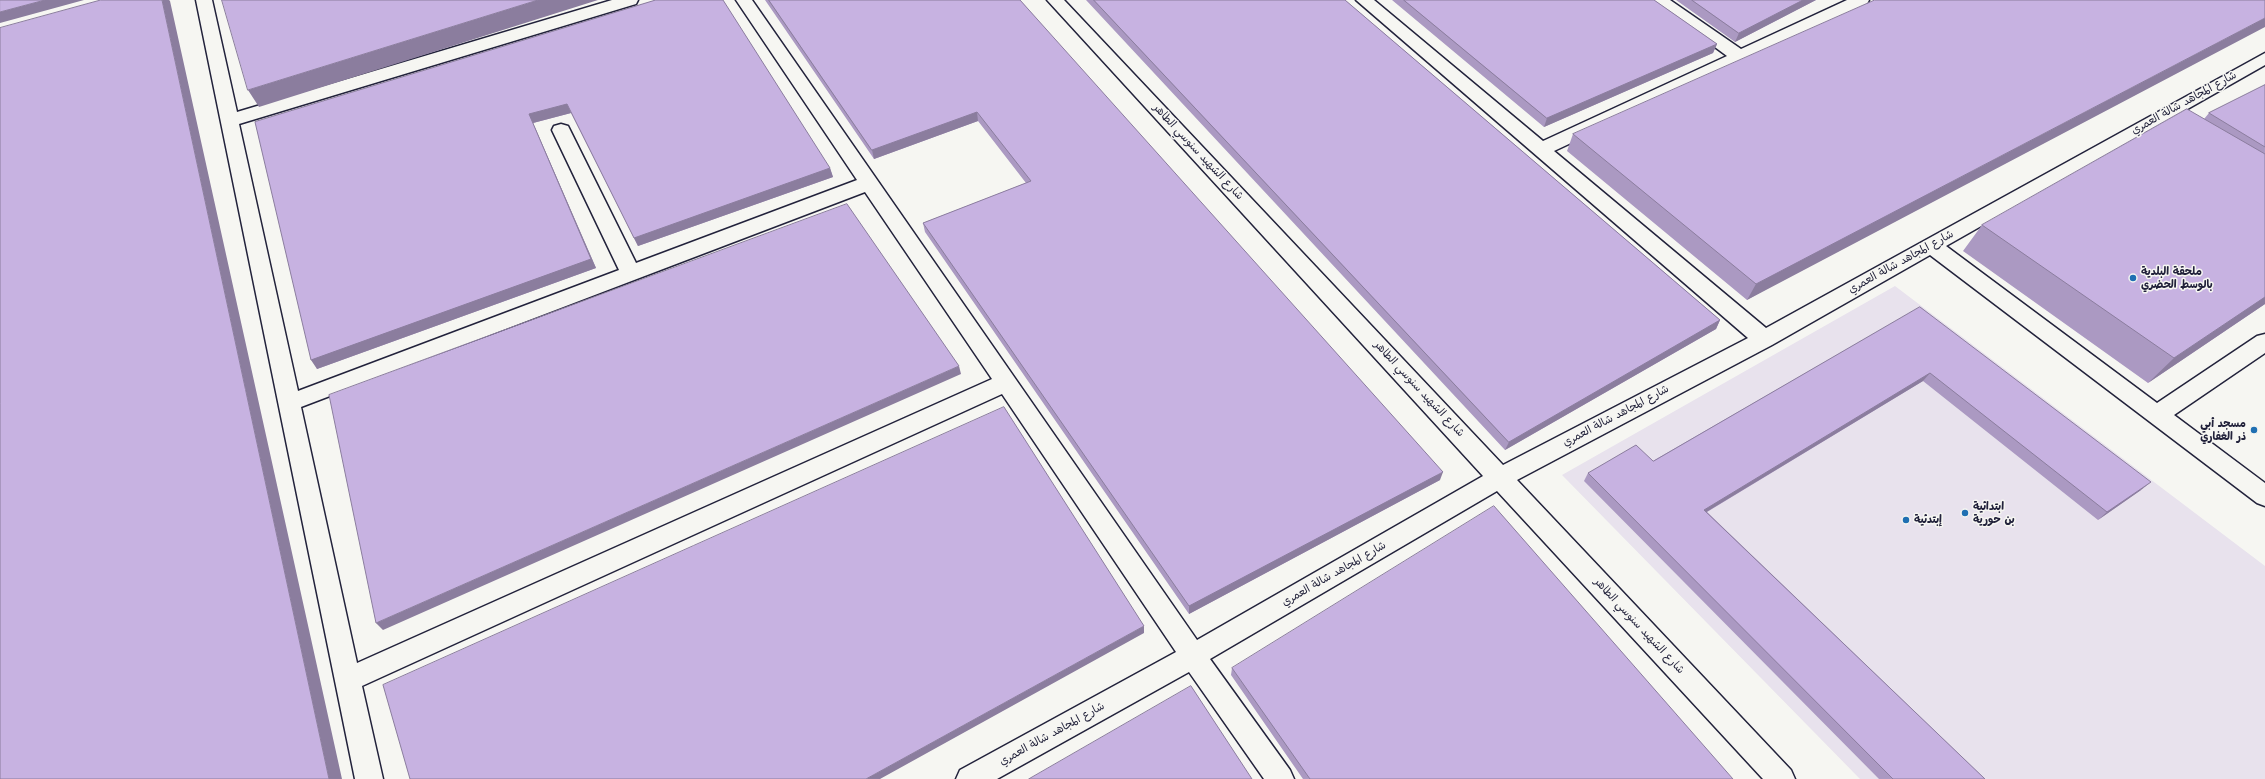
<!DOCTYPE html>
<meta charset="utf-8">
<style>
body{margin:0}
canvas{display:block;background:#f6f6f2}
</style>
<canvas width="2265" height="779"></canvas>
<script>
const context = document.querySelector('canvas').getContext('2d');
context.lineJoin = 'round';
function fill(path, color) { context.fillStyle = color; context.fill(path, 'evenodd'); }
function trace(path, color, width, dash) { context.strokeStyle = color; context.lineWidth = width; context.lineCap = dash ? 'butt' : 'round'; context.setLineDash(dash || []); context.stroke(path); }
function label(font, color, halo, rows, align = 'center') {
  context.font = font + ' "Shantell Sans","Playpen Sans Arabic",sans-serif'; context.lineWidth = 3; context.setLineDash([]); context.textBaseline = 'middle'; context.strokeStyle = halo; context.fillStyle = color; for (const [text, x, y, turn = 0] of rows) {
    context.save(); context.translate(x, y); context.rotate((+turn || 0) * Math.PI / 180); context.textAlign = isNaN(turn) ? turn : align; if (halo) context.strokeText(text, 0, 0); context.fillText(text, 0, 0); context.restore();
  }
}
fill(new Path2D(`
 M1895,286l370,280v213h-405l-298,-304z`), '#e8e2ed');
const minor = new Path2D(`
 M196,0h16l25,112 375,-112h26l-2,4 -397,120 59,267 321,-121 -67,-140 2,-4 7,-2 7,2 2,4 66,133 221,-83 -121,-180h16l445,640 286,-164 -436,-476h17l439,465 245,-127 -392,-338h18l169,141 184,-85 -76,-56h19l71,49 106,-49h22l-2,4 -313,147 212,177 499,-275v12l-319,181 211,157 100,-67 8,-2v19l-91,62 91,68v23l-8,-3 -327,-248 -158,90 -255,135 274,290 4,9h-32l-266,-288 -287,168 80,111 4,9h-30l-75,-107 -192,107h-41l4,-9 216,-118 -174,-258 -640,292 21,93h-28zM865,192l127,187 -635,284 -56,-256z`);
trace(minor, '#22223b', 3);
fill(minor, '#f6f6f2');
fill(new Path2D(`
 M656,0l174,168 3,9 -195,69 -67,-133 -38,10 63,145 -279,101 -62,-247z
 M765,0h255l420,480 -251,134 -264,-382 -2,-9 103,-40 -48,-62 -104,38z
 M1086,0h259l375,320 -4,9 -211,121z
 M1392,0h262l63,44 -4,9 -169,74z
 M1676,0h140l-81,42z
 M2265,0l-518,300 -180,-149 6,-17z
 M2265,85v219l-117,79 -185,-132 19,-26 222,-106 5,-6z
 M1920,307l221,183 -43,30 -175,-139 -216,131 278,267h-106l-295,-298 4,-8 65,-12z
 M1232,668l501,111h-430l-72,-104z`), '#ab99c2');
fill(new Path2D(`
 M45,0h39l-84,23v-11z
 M162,0h7l1,1 172,778h-13z
 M538,0h60l-339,107 -11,-17z
 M1803,0h13l-81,42 4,-9z
 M2265,18v9l-518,273 9,-16z
 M1717,44l-4,9 -169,74 3,-9z
 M567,104l4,9 -38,10 63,145 -279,101 -6,-9 218,-246z
 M977,112l1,9 -104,38 -2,-9z
 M830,168l3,9 -195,69 -4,-8z
 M2265,297v7l-117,79 26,-25z
 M1720,320l-4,9 -211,121 4,-8z
 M959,366l2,8 -578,256 -7,-7z
 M1930,373l-7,8 -225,136 6,-7z
 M1443,472l-3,8 -251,134v-8z
 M2151,482l-10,8 -43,30 9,-8z
 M1144,626v7l-264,146h-14z`), '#8b7d9e');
const building = new Path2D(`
 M0,0h45l-45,12z
 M101,0h61l167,779h-329v-751z
 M222,0h316l-290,90z
 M656,0h67l107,168 -196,70 -67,-134 -38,10 62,145 -280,101 -56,-238z
 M769,0h251l423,472 -254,134 -266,-383 108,-42 -54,-69 -105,38z
 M1094,0h251l375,320 -211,122z
 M1404,0h250l63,44 -170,74z
 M1692,0h111l-64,33z
 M1875,0h390v18l-509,266 -183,-150z
 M2265,85v62l-56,-34z
 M2187,109l78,45v143l-91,61 -192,-133z
 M847,204l112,162 -583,257 -47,-228z
 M1920,307l231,175 -44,30 -177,-139 -226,137 281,269h-92l-305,-306 48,-28 17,16z
 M1004,407l140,219 -278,153h-456l-27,-94z
 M1494,506l239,273h-423l-78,-111z
 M1191,686l61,93h-223z`);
fill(building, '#c7b2e1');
trace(building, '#8b7d9e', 1);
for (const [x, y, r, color] of [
 [2133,278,4,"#1f6fb2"],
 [2254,430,4,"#1f6fb2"],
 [1965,513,4,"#1f6fb2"],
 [1906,520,4,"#1f6fb2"]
]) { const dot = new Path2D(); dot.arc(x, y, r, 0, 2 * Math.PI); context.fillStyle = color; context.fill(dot); trace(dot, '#f6f6f2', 1.5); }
label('11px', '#22223b', '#f6f6f2', [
 ["شارع المجاهد شالة العمري",2184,103,-29],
 ["شارع الشهيد سنوسي الطاهر",1198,152,47],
 ["شارع المجاهد شالة العمري",1901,262,-29],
 ["شارع الشهيد سنوسي الطاهر",1419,389,47],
 ["شارع المجاهد شالة العمري",1616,416,-28],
 ["شارع المجاهد شالة العمري",1334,574,-30],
 ["شارع الشهيد سنوسي الطاهر",1639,626,47],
 ["شارع المجاهد شالة العمري",1052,734,-29]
]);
label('bold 11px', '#22223b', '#f6f6f2', [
 ["ملحقة البلدية",2141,272],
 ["بالوسط الحضري",2141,285],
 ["مسجد أبي",2246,424,"right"],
 ["ذر الغفاري",2246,437,"right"],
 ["ابتدائية",1973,507],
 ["بن حورية",1973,520],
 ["إبتدئية",1914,520]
], 'left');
</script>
